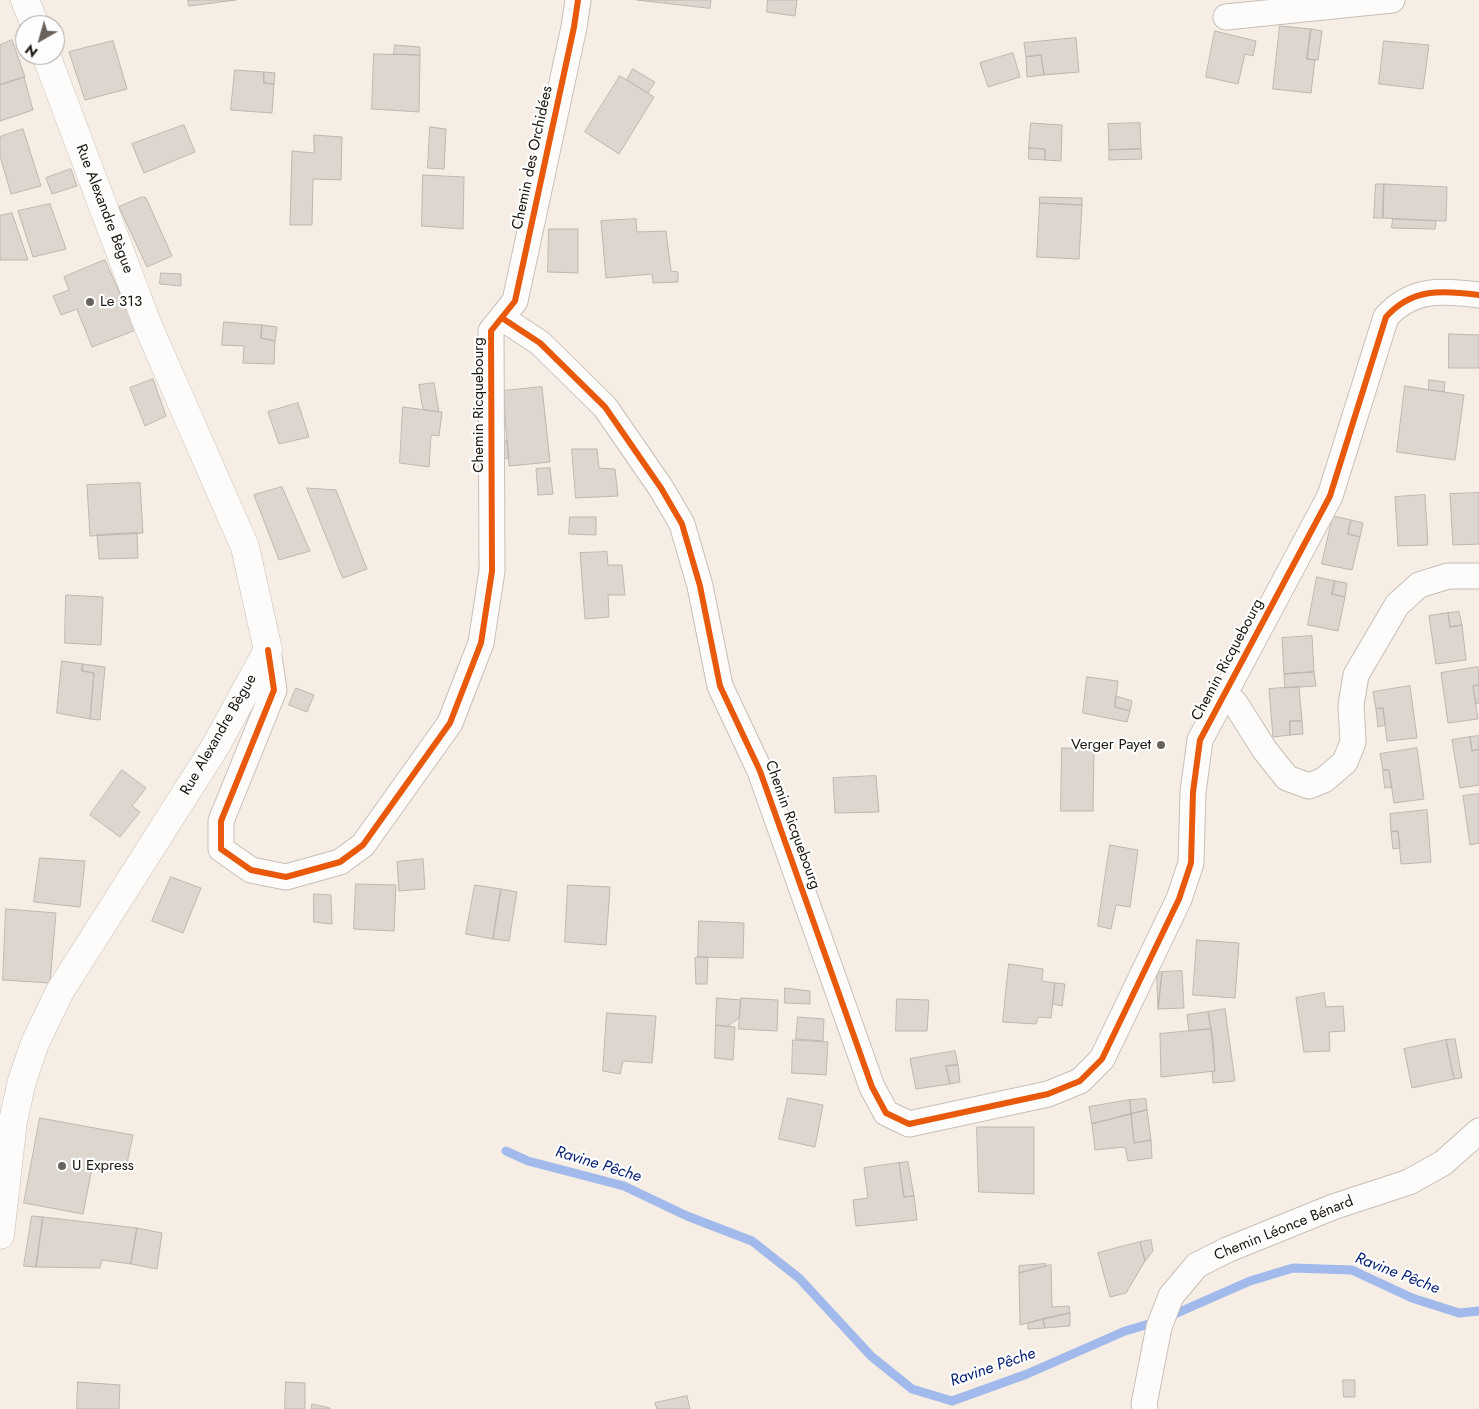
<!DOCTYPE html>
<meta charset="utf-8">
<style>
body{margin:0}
#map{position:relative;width:1479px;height:1409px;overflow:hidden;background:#f6eee5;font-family:Jost,sans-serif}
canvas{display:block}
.north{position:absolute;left:15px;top:15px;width:50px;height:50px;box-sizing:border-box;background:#fefefe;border:1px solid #a3a19f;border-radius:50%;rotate:218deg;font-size:14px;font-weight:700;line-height:20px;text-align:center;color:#1b1610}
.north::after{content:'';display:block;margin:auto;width:18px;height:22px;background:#68625b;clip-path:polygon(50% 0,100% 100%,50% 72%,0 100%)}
</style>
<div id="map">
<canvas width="1479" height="1409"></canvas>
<div class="north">N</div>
</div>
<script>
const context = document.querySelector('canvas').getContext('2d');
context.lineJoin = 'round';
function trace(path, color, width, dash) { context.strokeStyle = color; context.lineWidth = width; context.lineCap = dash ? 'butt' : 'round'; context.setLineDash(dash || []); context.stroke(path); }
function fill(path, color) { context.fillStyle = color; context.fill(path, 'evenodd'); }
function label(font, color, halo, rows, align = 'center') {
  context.font = font + ' Jost,sans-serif'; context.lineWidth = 4.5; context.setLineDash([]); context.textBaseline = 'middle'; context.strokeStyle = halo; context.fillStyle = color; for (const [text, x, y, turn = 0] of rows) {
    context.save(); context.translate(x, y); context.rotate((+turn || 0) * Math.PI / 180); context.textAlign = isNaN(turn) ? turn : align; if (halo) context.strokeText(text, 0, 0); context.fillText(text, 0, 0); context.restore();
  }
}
trace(new Path2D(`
 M506,1151l22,10 96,25 63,30 65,25 47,37 72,78 41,33 40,12 75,-27 98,-43 31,-9
 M1168,1317l82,-36 43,-13 59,2 60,28 47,15 20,-2`), '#a2b9eb', 9);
const building = new Path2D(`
 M188,0h48l-47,6z
 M637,0h74l-1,8z
 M768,0h29l-2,16 -28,-4z
 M1280,26l31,3 -4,30 8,1 -4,33 -38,-4z
 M1311,29l11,2 -4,29 -11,-1z
 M1215,31l41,10 -3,15 -8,-2 -7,30 -32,-7z
 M1076,38l3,34 -35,3 -3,-20 -15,2 -2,-14z
 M12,40l13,37 -25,8v-40z
 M113,41l14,48 -42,11 -16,-48z
 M1384,41l45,4 -6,44 -44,-5z
 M395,45l25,2v8l-26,-1z
 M1013,53l7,24 -32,10 -8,-24z
 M374,54l46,1 -1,57 -47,-3z
 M1041,55l3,20 -17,2 -1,-20z
 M633,69l22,13 -7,11 -21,-13z
 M235,70l29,2v11l10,1 -2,29 -41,-3z
 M264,72l11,1 -1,11 -10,-1z
 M620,76l34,21 -35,57 -34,-22z
 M24,77l9,33 -33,11v-36z
 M1031,123l31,2 -1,36 -16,-1v-11l-16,-1z
 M1140,123l1,26 -32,1 -1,-26z
 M184,125l11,27 -51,21 -12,-29z
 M430,127l16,2 -2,40 -16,-1z
 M23,129l18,57 -30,8 -11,-38v-19z
 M314,135l28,2 -1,43 -28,-1 -1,46h-22l2,-74 22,2z
 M1029,148l16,1v11l-16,-1z
 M1141,149l1,10 -33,1v-10z
 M71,169l6,17 -25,8 -6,-16z
 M423,175l41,2 -1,52 -41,-3z
 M1376,184h8l-1,34h-9z
 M1384,184l63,3 -1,34 -63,-3z
 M142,197l4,1 26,58 -25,11 -28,-60z
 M1040,197l42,1v7l-42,-2z
 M1040,203l42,2 -3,54 -42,-2z
 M50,204l16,45 -33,8 -15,-46z
 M12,213l16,47h-28v-44z
 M636,219l1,13 29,-1 5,40 7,1v10l-25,1 -1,-9 -46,4 -5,-57z
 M1393,219l43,2 -1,8 -43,-1z
 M549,229h29v44l-30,-1z
 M105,260l31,70 -44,17 -15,-38 -16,6 -8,-19 16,-6 -5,-13z
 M161,273l20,1v12l-21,-2z
 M224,322l38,3 -1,13 14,3 -1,23 -31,-1 1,-17 -22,-1z
 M262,325l15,2 -2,14 -14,-3z
 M1449,334l30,1v33h-30z
 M153,379l13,37 -21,10 -15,-38z
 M1429,380l16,2 -1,10 -15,-2z
 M434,383l5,29 -15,-2 -2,-5 -3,-20z
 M1405,386l59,9 -9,65 -58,-8z
 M542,387l8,75 -41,4 -6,-75z
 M298,403l11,34 -30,7 -11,-32z
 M403,407l39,5 -3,24 -8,-1 -2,32 -29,-4z
 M507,441l2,17 -14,1 -1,-17z
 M572,449h25l2,19 16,1 3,27 -42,2z
 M550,468l3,26 -15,1 -2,-26z
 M140,483l3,50 -53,3 -3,-51z
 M282,487l28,64 -31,9 -25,-65z
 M307,488l29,2 31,79 -24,9z
 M1479,493v51l-26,1 -3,-51z
 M1425,495l3,50 -30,1 -3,-49z
 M1333,516l18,4 -3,14 12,3 -8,33 -30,-6z
 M570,517h26v18l-27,-1z
 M1351,520l12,3 -3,14 -12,-3z
 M137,533l1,25 -39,1 -2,-24z
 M607,552l1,13h14l3,30h-17l1,22 -24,2 -5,-66z
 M1317,577l18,4 -3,13 13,3 -7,34 -30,-6z
 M1335,581l12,2 -2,14 -13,-3z
 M66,595l37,2 -2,48 -36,-2z
 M1459,612l3,13 -12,2 -2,-14z
 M1448,613l2,14 12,-2 4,35 -30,4 -7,-48z
 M1312,636l2,36 -30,2 -2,-36z
 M62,661l21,3 -1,7 12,2 -4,46 -33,-6z
 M83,664l22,3 -5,53 -10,-1 4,-46 -12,-2z
 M1478,667l1,18 -6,1 5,33 -30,4 -7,-50z
 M1314,672l2,14 -31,2 -1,-14z
 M1087,677l31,4 -3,26 15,4 -3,11 -44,-9z
 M1479,685v18l-3,1 -3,-18z
 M1410,686l7,52 -30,3 -4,-33 -7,1 -3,-17z
 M1299,687l3,34h-12v14l-17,2 -4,-48z
 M296,688l18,7 -7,17 -18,-7z
 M1116,696l16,5 -2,10 -15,-4z
 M1383,708l2,17 -7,2 -2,-18z
 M1290,721h12l1,13 -13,1z
 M1479,736v13l-7,2 -2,-14z
 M1470,737l2,14 7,-2v36l-19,3 -8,-48z
 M1062,748l32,1 -1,62h-32z
 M1417,748l7,51 -30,4 -5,-33h-6l-3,-16z
 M122,770l24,18 -14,18 8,6 -20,25 -30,-22z
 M1383,770h6l3,17 -7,1z
 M876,776l3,36 -44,1 -2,-35z
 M1479,794v49l-9,2 -7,-49z
 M1427,810l4,52 -30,2 -3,-33 -7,1 -1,-18z
 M1398,831l2,17 -7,1 -2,-17z
 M1110,845l28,5 -8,57 -14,-2 -5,24 -13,-3z
 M40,858l45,3 -5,46 -46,-5z
 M423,859l2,30 -26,2 -2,-29z
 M171,877l30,11 -18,45 -31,-12z
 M356,884l40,1 -2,46 -40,-2z
 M475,885l26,4 -8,50 -27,-5z
 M568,885l42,2 -4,58 -41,-3z
 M501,889l16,3 -8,49 -16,-2z
 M314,894l17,1 1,29 -18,-2z
 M6,909l50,4 -6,70 -47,-3z
 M699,921l45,2 -1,35 -45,-1z
 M1197,940l42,3 -4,55 -42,-3z
 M698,957h10l-1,27h-11l-1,-26z
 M1009,964l34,5 -1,12 13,2 -4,35 -13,-1 -2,7 -33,-2z
 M1182,971l2,37 -26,1 4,-37z
 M1157,972h5l-4,37z
 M1055,983l10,1 -3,22 -9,-2z
 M785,988l25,3v13l-25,-1z
 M1324,993l2,14 17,-1 2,25 -16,1 1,19 -26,1 -8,-54z
 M717,998l24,2 -2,18 -12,9 -11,-2z
 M741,998l37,2 -1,31 -38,-2z
 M897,999l32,1 -2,31h-31z
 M1225,1009l10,72 -22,2 -1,-11 3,-1 -2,-32 -5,-27z
 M1208,1012l3,17 -22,2 -2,-16z
 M607,1013l49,3 -4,47 -29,-2 -3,13 -17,-3z
 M798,1017l26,2 -1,22 -27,-2z
 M716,1025l19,2 -2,33 -18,-2z
 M1211,1029l4,42 -54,6 -1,-43z
 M1455,1039l7,39 -8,1 -8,-39z
 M793,1040l35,2 -2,33 -34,-2z
 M1446,1040l8,39 -42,9 -8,-39z
 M955,1051l3,14 -12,1 4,18 -34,5 -6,-30z
 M958,1065l2,17 -10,2 -4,-18z
 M788,1098l35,7 -8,42 -36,-8z
 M1146,1099l1,11 -16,4 -1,-14z
 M1130,1100l1,14 -39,10 -3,-17z
 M1147,1110l4,30 -17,3 -3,-29z
 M1131,1114l3,29 17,-3 1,18 -24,3 -3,-14 -30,3 -3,-26z
 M40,1118l93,17 -7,33 -33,-5 -10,51 -59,-11z
 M977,1127h57v67l-55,-2z
 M908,1162l6,34 -10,1 -5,-34z
 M899,1163l5,34 10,-1 3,24 -61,6 -3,-26 15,-2 -4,-30z
 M32,1216l11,1 -7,50 -12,-1z
 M43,1217l94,11 -6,36 -29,-4 -2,8 -64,-1z
 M137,1228l25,5 -5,36 -26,-5z
 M1151,1240l2,11 -8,10 -5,-19z
 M1140,1242l5,19 -19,32 -16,4 -12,-44z
 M1046,1264v2l-27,7v-7z
 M1051,1265l1,42 17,-1 1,7 -50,12 -1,-52z
 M1070,1313v13l-25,2 -2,-9z
 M1043,1319l2,9 -17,1v-6z
 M1343,1380h12v17h-11z
 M78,1382l42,3 -1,24h-42z
 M286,1382l19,1v26h-20z
 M687,1396l3,13h-33l-2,-6z
 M312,1404l18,4v1h-18z`);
fill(building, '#ddd6cf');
trace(building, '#bdb7b0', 1);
const street = new Path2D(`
 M1226,17l166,-17
 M502,318l38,25 65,64 56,81 21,36 18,62 20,100 40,85 112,316 14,26 23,11 139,-30 32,-13 22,-22 77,-160 12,-36 2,-71 7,-52 130,-244 56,-179c26,-29 56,-27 93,-22
 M268,650l6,40 -53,131v28l30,21 35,7 54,-15 23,-17 87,-122 31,-80 11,-72 -1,-240 24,-30 59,-274 4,-27
 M1225,693l10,10 29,46 23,29 22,8 15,-6 21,-18 8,-20 -2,-37 5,-30 41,-70 22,-20 29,-9h31
 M1145,1409l-1,-5 15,-77 12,-31 26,-31 30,-15 106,-43 76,-25 34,-19 36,-32`);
const secondary = new Path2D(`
 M25,0l10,25
 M0,1235l13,-114 9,-40 13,-38 25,-52 155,-244 53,-97 -23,-103 -97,-221 -102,-271`);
trace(street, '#c6bfb8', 27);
trace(secondary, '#c6bfb8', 29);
trace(street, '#fefcfb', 25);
trace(secondary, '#fefcfb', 28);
trace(new Path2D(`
 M502,318l38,25 65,64 56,81 21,36 18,62 20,100 40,85 112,316 14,26 23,11 139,-30 32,-13 22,-22 77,-160 12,-36 2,-71 7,-52 130,-244 56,-179c26,-29 56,-27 93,-22
 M268,650l6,40 -53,131v28l30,21 35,7 54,-15 23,-17 87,-122 31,-80 11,-72 -1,-240 24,-30 59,-274 4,-27`), '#e8590c', 6);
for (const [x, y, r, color] of [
 [90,302,5,"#68625b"],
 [1161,745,5,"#68625b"],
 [62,1166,5,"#68625b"]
]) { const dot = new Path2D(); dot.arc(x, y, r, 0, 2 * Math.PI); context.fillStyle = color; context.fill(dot); trace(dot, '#fefefe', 2); }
label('15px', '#1b1610', '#fefefe', [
 ["Chemin des Orchidées",533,158,-78],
 ["Rue Alexandre Bègue",104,209,69],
 ["Chemin Ricquebourg",479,405,-90],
 ["Chemin Ricquebourg",1228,660,-62],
 ["Rue Alexandre Bègue",219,735,-60],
 ["Chemin Ricquebourg",792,825,70],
 ["Chemin Léonce Bénard",1284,1229,-22]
]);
label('15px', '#1b1610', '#fefefe', [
 ["Le 313",100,302],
 ["Verger Payet",1151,745,"right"],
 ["U Express",72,1166]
], 'left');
label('italic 16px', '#041e73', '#fefefe', [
 ["Ravine Pêche",598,1165,17],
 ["Ravine Pêche",1397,1274,21],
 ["Ravine Pêche",993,1368,-19]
]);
</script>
